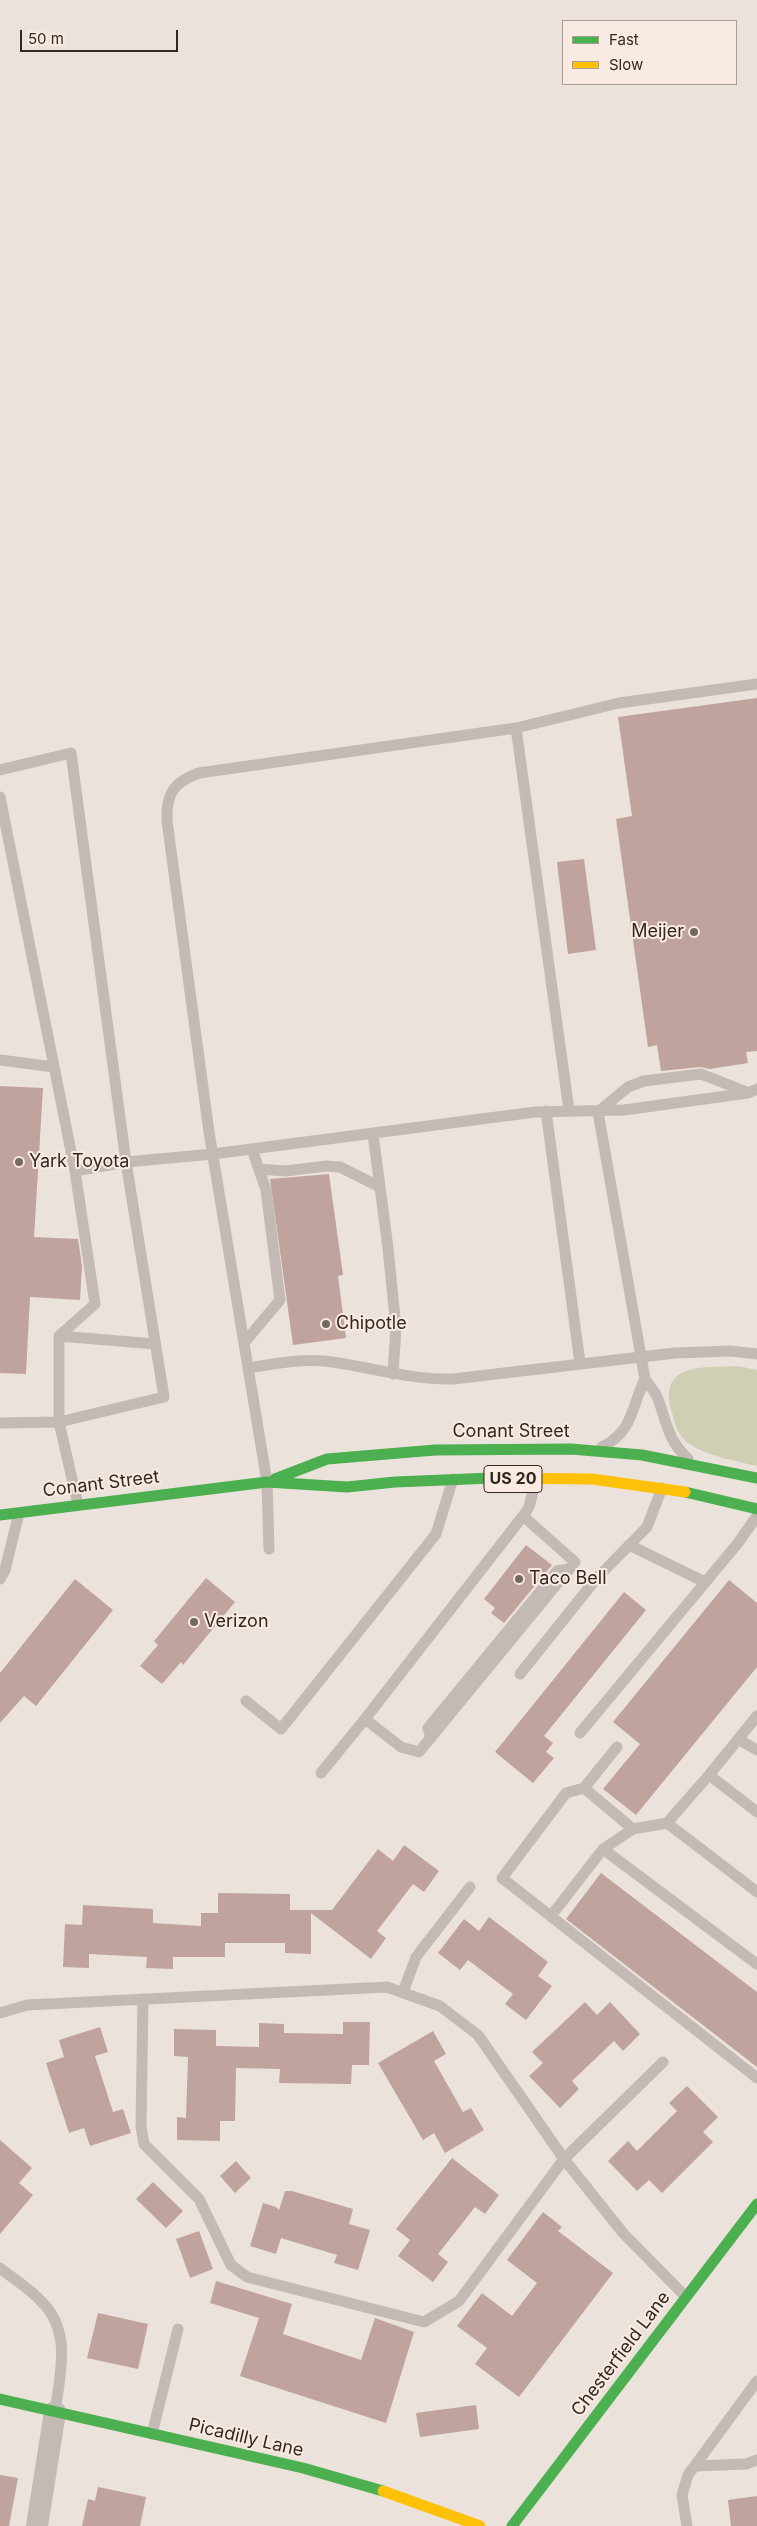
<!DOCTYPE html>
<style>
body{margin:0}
#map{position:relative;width:757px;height:2526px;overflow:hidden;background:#ebe2db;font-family:Inter,sans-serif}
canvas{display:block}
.legend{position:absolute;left:562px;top:20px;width:175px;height:65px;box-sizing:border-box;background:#f9ebe2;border:1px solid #aa9d96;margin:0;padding:6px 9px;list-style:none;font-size:15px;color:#332724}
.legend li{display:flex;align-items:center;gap:10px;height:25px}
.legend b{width:25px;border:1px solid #aa9d96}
.scale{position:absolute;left:20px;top:30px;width:158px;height:22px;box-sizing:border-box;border:2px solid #332724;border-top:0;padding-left:6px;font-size:15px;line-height:18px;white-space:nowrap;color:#332724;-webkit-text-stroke:4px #f9ebe2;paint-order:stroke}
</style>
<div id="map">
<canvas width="757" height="2526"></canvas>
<ul class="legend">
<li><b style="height:6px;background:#4caf50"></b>Fast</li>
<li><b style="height:6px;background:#ffc107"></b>Slow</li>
</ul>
<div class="scale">50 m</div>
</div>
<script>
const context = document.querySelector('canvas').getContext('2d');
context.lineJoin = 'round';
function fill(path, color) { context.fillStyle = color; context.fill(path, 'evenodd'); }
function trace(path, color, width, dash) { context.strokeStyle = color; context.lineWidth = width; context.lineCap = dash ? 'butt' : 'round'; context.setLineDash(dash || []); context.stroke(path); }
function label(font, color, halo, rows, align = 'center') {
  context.font = font + ' Inter,sans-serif'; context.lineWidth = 4; context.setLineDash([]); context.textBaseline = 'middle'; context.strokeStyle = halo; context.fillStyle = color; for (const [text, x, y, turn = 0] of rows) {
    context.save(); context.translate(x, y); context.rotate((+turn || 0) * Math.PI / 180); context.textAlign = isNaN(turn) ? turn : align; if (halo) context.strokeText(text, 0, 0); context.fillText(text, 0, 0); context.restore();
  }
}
fill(new Path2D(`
 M738,1366l19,4v96c-22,-5 -46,-9 -66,-21 -13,-8 -15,-18 -19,-32 -15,-51 30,-45 66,-47z`), '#cfcfb4');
fill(new Path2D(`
 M757,698v353l-11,1 2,11 -38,6 -10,-2 -39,4 -4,-26 -9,2 -32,-228 16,-3 -14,-99z
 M584,859l12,91 -28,4 -11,-92z
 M0,1086l43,2 -9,149 44,2 4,27 -2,34 -50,-3 -4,77 -26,-1z
 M329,1174l14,101 -5,1 8,62 -53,7 -23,-166z
 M526,1545l26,20 -48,58 -13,-10 4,-5 -11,-9z
 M206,1578l29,24 -52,63 -2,-3 -19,22 -22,-18 18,-21 -4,-4z
 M75,1579l38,31 -77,96 -12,-10 -24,27v-50z
 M729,1580l28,23v64l-121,148 -33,-26 37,-45 -27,-22z
 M624,1592l22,18 -102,126 9,7 -7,9 8,6 -21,25 -38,-31z
 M404,1845l35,26 -15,21 -11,-8 -36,47 9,7 -15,21 -60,-46v41l-26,-1v-10h-60v14h-52v12l-27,-1 1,-11 -58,-3v14l-26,-1 2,-43 17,1 1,-20 70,4v14l48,3v-13h17v-20l72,1v16h42l46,-61 15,12z
 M601,1873l156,119v75l-191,-148z
 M489,1917l59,45 -10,14 14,10 -26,34 -21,-16 8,-10 -45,-34 -8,10 -22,-17 26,-34 15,12z
 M585,2002l12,13 13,-13 30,32 -17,17 -9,-10 -42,40 7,8 -19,19 -31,-32 14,-13 -11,-11z
 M343,2022h27l-1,43h-17l-1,19 -72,-1 1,-14 -44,-1 -1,53h-15v20l-43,-1v-23l9,1 2,-61 -14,-1v-27l42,1v16l43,1v-24l25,1v9l59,1z
 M100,2027l8,25 -13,4 18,56 10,-3 8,24 -41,13 -6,-18 -15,5 -23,-70 18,-6 -5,-17z
 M433,2031l13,23 -12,7 29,51 8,-4 13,22 -39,23 -11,-20 -11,7 -45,-77z
 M687,2086l31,31 -15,15 10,10 -51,51 -13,-13 -12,11 -29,-30 20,-20 9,10 40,-40 -8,-8z
 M0,2140l32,28 -13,15 14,12 -33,39z
 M452,2158l47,37 -14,19 -10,-7 -37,47 10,8 -15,20 -35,-26 12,-16 -14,-11z
 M236,2161l15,17 -16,15 -15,-17z
 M153,2182l30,29 -17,17 -30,-29z
 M285,2191h7l61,18 -4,15 21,6 -12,40 -24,-7 3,-8 -56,-17 -5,16 -26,-8 13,-43 13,4 3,3z
 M543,2212l19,15 -4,4 55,42 -94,124 -44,-33 12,-16 -30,-22 25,-33 30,23 25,-33 -30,-23z
 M199,2231l14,38 -23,9 -14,-39z
 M216,2281l76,23 -9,30 78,26 14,-42 39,14 -28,91 -146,-47 19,-58 -49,-15z
 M98,2313l50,11 -10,45 -51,-11z
 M476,2405l3,24 -59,8 -4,-24z
 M0,2475l18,3 -9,48h-9z
 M98,2487l48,10 -6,29h-58l6,-27 7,2z
 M757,2496v30h-26l-3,-26z`), '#c0a39c');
trace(new Path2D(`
 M516,728l53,382
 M0,770l71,-17 55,409 38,235 -105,25 -59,1
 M0,797l75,374 20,133 -36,32v86l19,83
 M0,1060l54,7
 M546,1111l34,252
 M373,1134l15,114 8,80 -3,46
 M259,1169l26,2 42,-5 13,1 40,20
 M75,1171l51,-9 87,-8 322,-42 89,-2 124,-17 9,-4
 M59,1336l96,8
 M244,1343l36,-43 -14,-110 -14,-41
 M248,1368c25,-4 51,-9 76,-7 44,5 85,19 129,18l222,-26 55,-2 27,3
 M602,1447c32,-16 29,-40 43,-68
 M688,1459c-20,-19 -21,-35 -30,-60 -2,-7 -9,-13 -13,-20l-47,-267 30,-25 16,-6 57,-7 46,18
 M523,1516l52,46 -156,190 -18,-5 -36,-28 158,-203 6,-9 7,-27
 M629,1545l76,37
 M269,1549l-2,-67 -58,-350 -42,-311c-1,-28 7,-39 32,-48l317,-45 103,-25 138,-19
 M0,1579l5,-9 14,-57
 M520,1674l76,-95 51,-52 15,-39
 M246,1701l35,28 155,-195 17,-55
 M757,1716l-48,59 48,37
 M580,1733l158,-190 19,-27
 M431,1738l-3,-10 129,-157 12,-2
 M738,1739l19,11
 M617,1747l-33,41 49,41
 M321,1773l44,-54
 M584,1788l-18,5 -64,85 255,200
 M667,1823l90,69
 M603,1849l154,115
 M551,1916l52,-67 30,-20 34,-6 42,-48
 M403,1992l13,-35 54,-70
 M143,1999l-2,128 3,17 55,55 32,66 16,12 177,45 35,-21 105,-142 99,-97
 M0,2013l27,-8 360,-18 53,19 38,29 86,124 59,74 63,64
 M0,2268c14,11 30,21 42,34 30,30 18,72 13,110
 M152,2434l26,-105
 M695,2466l51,-2 11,-4
 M687,2526l-5,-31 6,-20 69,-94`), '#c3bab5', 11);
trace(new Path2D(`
 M37,2526l18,-114`), '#c3bab5', 22);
trace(new Path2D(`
 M275,1479l52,-20 108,-9 136,-1 71,6 115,23
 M685,1492l72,17
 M0,1515l267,-33 80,5 48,-5 97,-4
 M0,2399l303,69 80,23
 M512,2526l245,-322`), '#4caf50', 11);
trace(new Path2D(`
 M492,1478l100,1 93,13
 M383,2491l97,35`), '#ffc107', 11);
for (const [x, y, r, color] of [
 [694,932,5,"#736864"],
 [19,1162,5,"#736864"],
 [326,1324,5,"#736864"],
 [519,1579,5,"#736864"],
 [194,1622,5,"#736864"]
]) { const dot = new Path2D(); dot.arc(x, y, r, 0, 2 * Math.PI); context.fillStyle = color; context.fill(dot); trace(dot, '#f9ebe2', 2); }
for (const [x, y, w] of [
 [513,1479,58]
]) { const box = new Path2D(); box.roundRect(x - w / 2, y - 13.5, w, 27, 4); context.fillStyle = '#f9ebe2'; context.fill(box); trace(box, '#332724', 1); }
label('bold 16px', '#332724', null, [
 ["US 20",513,1479]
]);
label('18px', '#332724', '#f9ebe2', [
 ["Meijer",684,932,"right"],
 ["Yark Toyota",29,1162],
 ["Chipotle",336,1324],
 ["Taco Bell",529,1579],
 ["Verizon",204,1622]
], 'left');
label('18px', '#332724', '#f9ebe2', [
 ["Conant Street",511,1432],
 ["Conant Street",101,1484,-7],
 ["Chesterfield Lane",621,2354,-53],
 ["Picadilly Lane",246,2438,13]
]);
</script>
